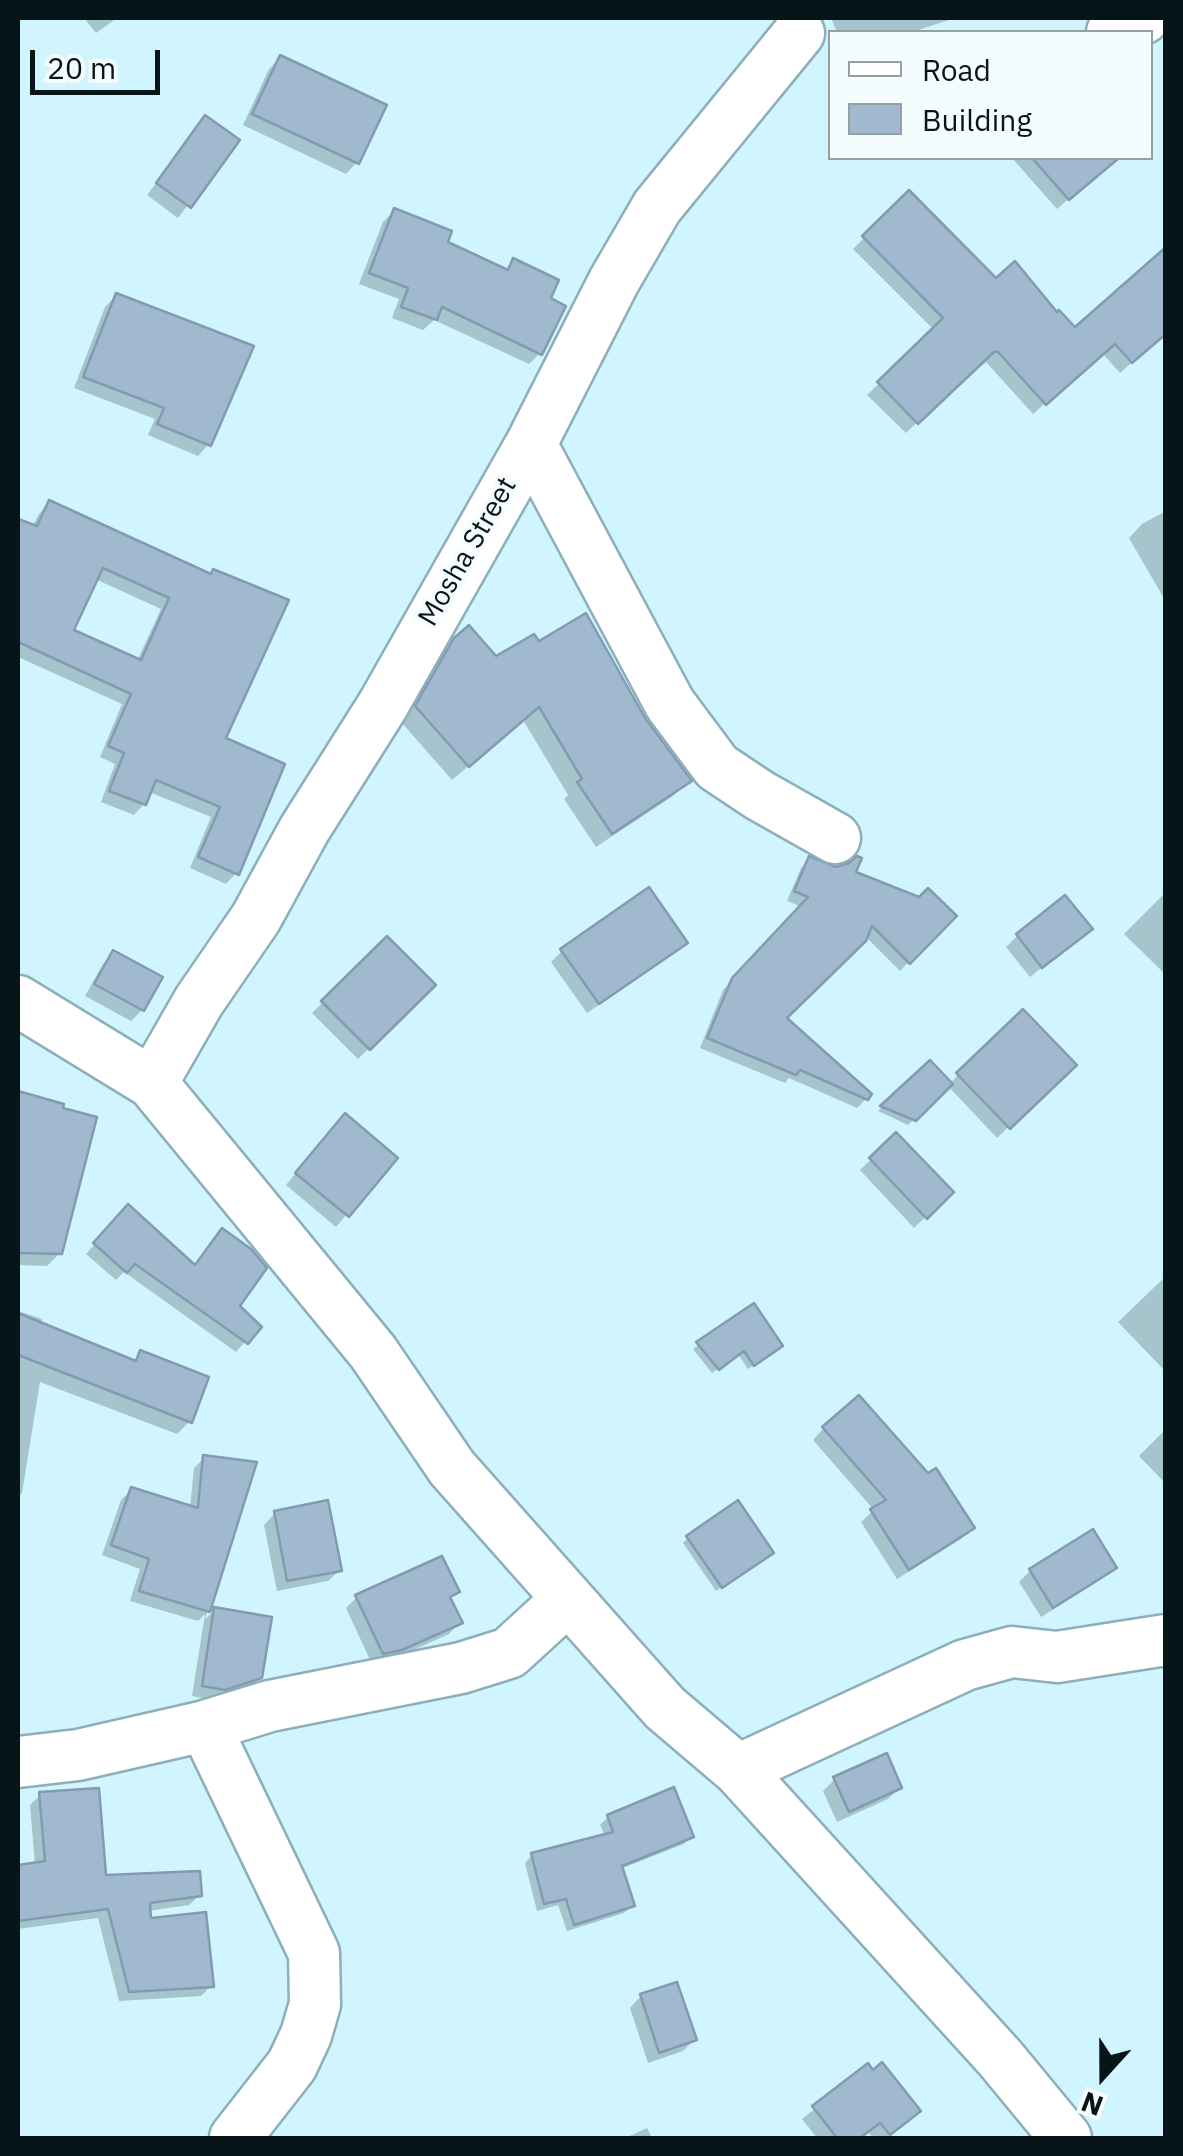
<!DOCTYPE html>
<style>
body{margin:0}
#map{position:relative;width:1183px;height:2156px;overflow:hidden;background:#d0f5ff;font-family:"IBM Plex Sans",sans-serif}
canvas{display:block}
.frame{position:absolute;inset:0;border:20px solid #071518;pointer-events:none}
.legend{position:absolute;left:828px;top:30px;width:325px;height:130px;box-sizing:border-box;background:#f5fcfe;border:2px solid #96a0a2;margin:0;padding:12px 18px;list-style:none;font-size:30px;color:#071518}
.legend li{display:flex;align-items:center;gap:20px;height:50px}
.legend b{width:50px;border:2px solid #96a0a2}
.north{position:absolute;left:1053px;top:2026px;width:100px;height:100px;-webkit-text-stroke:8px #f5fcfe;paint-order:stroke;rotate:201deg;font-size:28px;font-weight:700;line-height:40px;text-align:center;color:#071518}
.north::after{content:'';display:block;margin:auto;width:35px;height:45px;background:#071518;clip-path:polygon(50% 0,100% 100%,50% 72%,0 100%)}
.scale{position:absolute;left:30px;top:50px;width:130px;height:45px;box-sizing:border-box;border:5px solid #071518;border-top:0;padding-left:12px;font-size:30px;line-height:35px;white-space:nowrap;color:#071518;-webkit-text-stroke:8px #f5fcfe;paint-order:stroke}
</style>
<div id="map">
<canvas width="1183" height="2156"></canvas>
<div class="frame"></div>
<ul class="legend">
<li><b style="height:12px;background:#fff"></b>Road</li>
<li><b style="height:28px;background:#a0b9ce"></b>Building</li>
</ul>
<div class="north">N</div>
<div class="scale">20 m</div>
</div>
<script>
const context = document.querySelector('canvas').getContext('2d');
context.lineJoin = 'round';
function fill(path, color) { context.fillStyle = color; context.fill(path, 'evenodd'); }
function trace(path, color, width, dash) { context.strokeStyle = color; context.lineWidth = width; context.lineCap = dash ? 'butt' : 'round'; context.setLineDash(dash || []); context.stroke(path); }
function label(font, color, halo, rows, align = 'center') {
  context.font = font + ' "IBM Plex Sans",sans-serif'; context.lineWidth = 8; context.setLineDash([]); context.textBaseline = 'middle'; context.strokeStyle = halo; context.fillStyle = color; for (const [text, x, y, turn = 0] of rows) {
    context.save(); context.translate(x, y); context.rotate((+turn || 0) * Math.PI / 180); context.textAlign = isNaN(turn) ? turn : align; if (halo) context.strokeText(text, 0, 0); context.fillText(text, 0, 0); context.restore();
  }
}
fill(new Path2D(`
 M84,18h33l-21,15z
 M831,18h124l-43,14h-28l-1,-2 -46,2z
 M280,58l77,104 -11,12 -103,-49 26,-56z
 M205,119l31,22 -58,77 -31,-23z
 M1012,158h104l-59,51z
 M909,193l86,88 62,34 18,16 91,1 -46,41 -18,-20 -69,61 -47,-52 -31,24 -49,47 -39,-38 67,-65 -81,-81z
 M394,211l50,32 60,28 9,-10 35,39 -8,53 -11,11 -95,-44 -11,10 -31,-12 7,-19 -40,-15 24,-62z
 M116,296l93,148 -11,12 -50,-21 7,-16 -81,-31 31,-81z
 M49,503l161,73 26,297 -10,11 -36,-16 21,-51 -62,-25 -5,12 -10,11 -33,-13 14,-38 -15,-7 22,-53 -104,-47v-135l14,5 7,-13zM95,579l66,30 -24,52 -66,-29z
 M1166,511v91l-37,-64 13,-14z
 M456,640l187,79 45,62 -15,15 -77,51 -32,-48 4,-4 -45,-75 -71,60 -50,-57 37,-67z
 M810,859l143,57 -53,55 -35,-35 -81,82 82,81 -9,9 -68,-30 -4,5 -85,-35 23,-58 79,-83 -15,-6 14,-33z
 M1166,892v83l-42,-41z
 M1017,936l61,3 -48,38 -24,-30z
 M387,939l46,46 -75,74 -46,-46z
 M684,943l-11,11 -86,59 -36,-51 11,-11z
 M114,953l28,57 -11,11 -46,-25 18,-32z
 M1023,1013l50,52 -76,73 -49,-52 -40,39 -30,-14 52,-48 19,21z
 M18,1094l76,24 -34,135 -13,13 -29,-1z
 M334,1127l61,31 -59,69 -50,-42z
 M896,1135l55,57 -37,36 -54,-58z
 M119,1217l74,50 29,-36 14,76 22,20 -22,25 -112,-80 -8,8 -30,-26z
 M1166,1276v96l-48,-50z
 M753,1307l22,44 -27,18 -10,-15 -26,19 -19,-24z
 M18,1311l24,8 -2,6 92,37 9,-9 49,68 -13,13 -137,-52 -18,111 -4,5z
 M824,1428l148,100 -11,11 -64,40 -36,-57 13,-12 -61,-70z
 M1166,1429v55l-27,-28z
 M204,1458l49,6 -48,155 10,-9 45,67 -12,12 -36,11 -20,-4 13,-82 -7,7 -68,-20 10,-32 -38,-14 19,-55 10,-10 59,18 4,-40z
 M275,1513l65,57 -12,11 -51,10 -13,-66z
 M688,1538l78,19 -50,34 -33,-48z
 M1114,1568l-12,11 -61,38 -22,-35 11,-11z
 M457,1592l-8,8 11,22 -11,12 -60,27 -17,3 -26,-56 11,-11z
 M834,1780l65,8 -11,11 -51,23 -14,-31z
 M40,1795l64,82 96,18 -11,10 -41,6 1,10 62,65 -10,10 -82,5 -21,-83 -80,11v-61l17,-3 -5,-60z
 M608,1817l83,19 -7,8 -64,25 12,36 -8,8 -57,18 -9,-26 -21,6 -12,-48 7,-8 73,-19 -5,-11z
 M641,1996l53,44 -11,11 -35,12 -18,-55z
 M868,2067l38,55 -21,16h-12l-5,-6 -9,6h-42l-15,-19z
 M647,2128l5,10h-27z`), '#0003');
const building = new Path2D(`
 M280,55l107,50 -28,59 -107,-50z
 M205,115l35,25 -49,68 -35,-25z
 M1032,158h87l-50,42z
 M909,190l87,88 19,-17 42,51 2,-2 16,17 91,-80v87l-34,29 -17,-19 -69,61 -48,-53h-4l-76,72 -41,-42 66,-64 -81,-82z
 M394,208l58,23 -4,11 60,28 5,-12 46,22 -8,18 15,8 -24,49 -100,-48 -5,13 -36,-13 7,-19 -39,-15z
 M116,293l138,53 -43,100 -54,-22 7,-16 -81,-31z
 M49,500l162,74 2,-5 76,31 -63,138 59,26 -46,111 -41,-18 22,-50 -64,-27 -10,25 -37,-14 15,-38 -16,-7 23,-52 -113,-52v-123l19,7zM103,568l66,30 -28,62 -67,-30z
 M586,613l59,105 47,63 -80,53 -35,-52 5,-3 -43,-72 -70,60 -54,-61 39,-68 15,-13 27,31 38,-22 5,7z
 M809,856l27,11 13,-4 8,-7 5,2 -6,14 63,25 9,-9 29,28 -47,48 -38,-38 -6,15 -79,77 85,76 -4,6 -68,-30 -4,5 -89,-37 25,-60 76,-81 -14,-6z
 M649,887l39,56 -89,61 -39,-55z
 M1065,895l28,34 -51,39 -26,-34z
 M387,936l49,49 -66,65 -49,-49z
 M113,950l50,27 -19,34 -50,-27z
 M1023,1009l54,56 -67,64 -54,-56z
 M930,1060l23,24 -37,37 -36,-15z
 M18,1091l46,13 -1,4 34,9 -35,137 -44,-1z
 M345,1113l53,45 -49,59 -54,-44z
 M896,1132l58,60 -27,27 -58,-61z
 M128,1204l67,61 27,-37 29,21 16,19 -27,38 22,21 -14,17 -113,-80 -8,9 -34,-30z
 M754,1303l29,43 -29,20 -10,-15 -25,19 -23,-28z
 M18,1313l118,48 4,-11 69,27 -17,46 -174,-68z
 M859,1395l69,78 8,-5 39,60 -66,42 -39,-61 16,-9 -64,-73z
 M203,1455l54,7 -47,150 -71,-21 10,-32 -38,-14 20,-58 67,21z
 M328,1500l14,71 -55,10 -13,-70z
 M738,1500l36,53 -52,35 -36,-52z
 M1093,1529l24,39 -64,40 -24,-39z
 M442,1556l18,36 -10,5 13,26 -61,27 -19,4 -28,-59z
 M214,1607l58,10 -10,61 -37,12 -23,-4z
 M887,1753l15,35 -53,24 -16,-35z
 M674,1787l20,50 -72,29 13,40 -61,19 -8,-26 -22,5 -13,-51 82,-21 -6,-17z
 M99,1788l7,87 94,-4 2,25 -52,7 1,15 55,-6 8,75 -85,5 -21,-83 -90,12v-56l27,-4 -6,-69z
 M677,1982l20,58 -38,13 -19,-59z
 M882,2062l39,49 -31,24 -10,-12 -20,15h-23l-25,-32 56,-43 5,7z`);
fill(building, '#a0b9ce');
trace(building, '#839bb0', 2.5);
const minor = new Path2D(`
 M1112,32l32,-14
 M531,444l139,260 47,63 42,28 76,43
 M18,1001l134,82 221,269 79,116 213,240 73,62 262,288 66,80
 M152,1083l47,-82 57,-83 48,-88 79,-125 148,-261 83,-163 43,-74 142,-174
 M205,1726l109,227 1,51 -9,31 -14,30 -57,73
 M18,1762l60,-7 127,-29 65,-20 191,-38 48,-15 59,-54
 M738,1770l227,-105 47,-13 45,5 109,-17`);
trace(minor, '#8dafb9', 55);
trace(minor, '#fff', 50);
label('28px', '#071518', '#f5fcfe', [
 ["Mosha Street",468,552,-60]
]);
</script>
